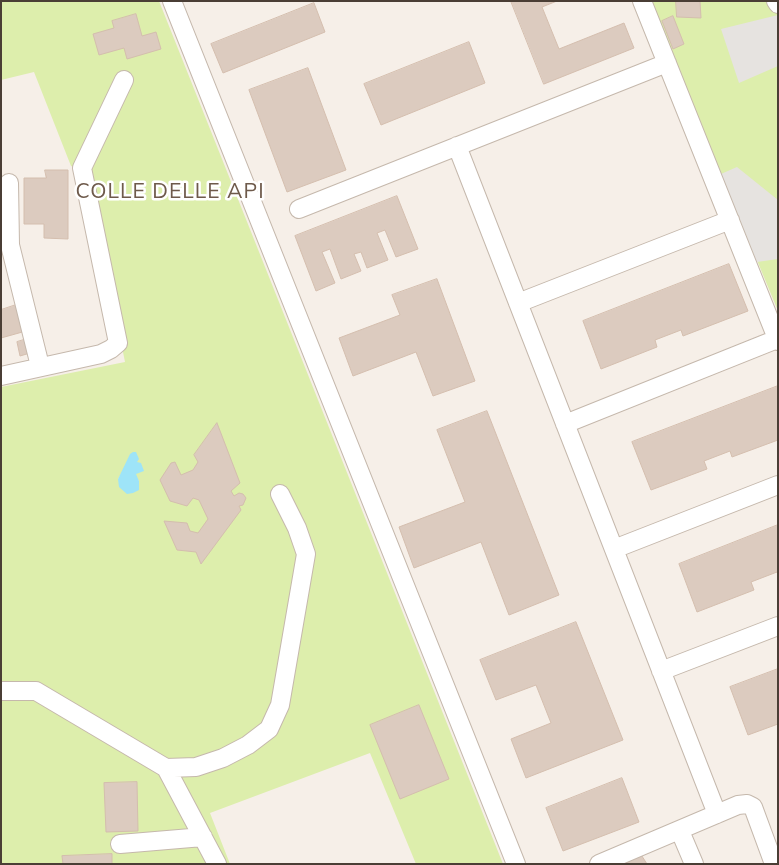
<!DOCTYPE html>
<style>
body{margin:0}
#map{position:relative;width:779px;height:865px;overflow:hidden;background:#f6efe8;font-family:Mulish,sans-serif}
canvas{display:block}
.frame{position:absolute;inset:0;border:2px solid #4a3e35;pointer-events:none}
</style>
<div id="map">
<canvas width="779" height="865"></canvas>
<div class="frame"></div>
</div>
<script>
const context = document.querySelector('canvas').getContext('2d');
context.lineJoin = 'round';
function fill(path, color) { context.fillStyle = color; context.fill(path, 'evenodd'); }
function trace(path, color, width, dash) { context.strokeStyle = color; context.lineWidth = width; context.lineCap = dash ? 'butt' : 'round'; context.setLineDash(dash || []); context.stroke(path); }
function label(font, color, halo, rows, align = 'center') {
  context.font = font + ' Mulish,sans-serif'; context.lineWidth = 5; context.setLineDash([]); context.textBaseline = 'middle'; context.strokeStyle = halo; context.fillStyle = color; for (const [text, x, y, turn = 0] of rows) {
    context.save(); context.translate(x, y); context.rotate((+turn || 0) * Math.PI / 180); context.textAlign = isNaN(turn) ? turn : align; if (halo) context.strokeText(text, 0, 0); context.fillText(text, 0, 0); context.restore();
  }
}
fill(new Path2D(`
 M1,1h158l344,863h-87l-46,-111 -160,60 20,51h-229v-477l124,-25 -38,-190 -16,-6 -37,-94 -33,8zM126,466l10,8v3l3,4v9l-21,-11z
 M650,1h128v310l-111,-268z`), '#ddeeac');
fill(new Path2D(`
 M778,15v51l-39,17 -18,-54z
 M737,167l41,33v59l-21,3 -36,-88z`), '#e6e3e0');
fill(new Path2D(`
 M133,452h3l3,7 -2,3 4,1 3,8 -8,3 3,7v9l-6,3 -6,1 -8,-7 -1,-8 12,-25z`), '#9ee4f8');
const building = new Path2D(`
 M511,1h46l-15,6 17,42 65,-26 10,25 -90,36z
 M676,1h24l1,17 -24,-1z
 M314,3l11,29 -102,41 -12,-29z
 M136,14l6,22 14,-4 5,17 -34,10 -3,-11 -25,7 -6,-21 21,-6 -2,-7z
 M673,16l11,28 -11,5 -11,-28z
 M469,42l16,41 -104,42 -17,-41z
 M308,68l38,102 -59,22 -38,-102z
 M45,170h23v69l-24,-1v-14h-20v-46h22z
 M397,196l21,53 -22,8 -11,-27 -8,3 11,27 -21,8 -6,-16 -7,2 7,17 -20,8 -11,-30 -8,3 13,31 -19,8 -21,-55z
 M729,264l19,47 -65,25 -2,-6 -26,10 2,7 -56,22 -18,-48z
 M437,279l38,102 -42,15 -17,-44 -63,24 -14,-38 61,-23 -8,-20z
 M19,304l7,27 -25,7v-28z
 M27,339l3,14 -10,3 -3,-14z
 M778,386v54l-46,17 -2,-6 -26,10 3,8 -56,21 -19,-48z
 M487,411l72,184 -50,20 -28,-73 -67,26 -15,-41 66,-25 -28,-72z
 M217,423l23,60 -9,8 3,5 5,-3 4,1 3,4 -3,7 -4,1 2,4 -40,54 -5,-12 -19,-2 -13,-29 23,2 3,8 8,2 10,-14 -9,-19 -6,-2 -6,8 -17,-5 -10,-21 11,-17 4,-1 6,13 12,-5 5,-8 -4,-7z
 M778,525v50l-1,-3 -26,10 3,8 -57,22 -18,-48z
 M576,622l47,118 -97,38 -15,-39 40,-16 -15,-38 -40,15 -16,-40z
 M778,669v55l-30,11 -18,-48z
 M419,705l30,74 -49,20 -30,-74z
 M622,778l17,44 -76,29 -17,-43z
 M137,782l1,49 -32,1 -2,-49z
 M640,853l7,11h-27z
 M112,854v10h-49l-1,-8z`);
fill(building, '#dccbbf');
trace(building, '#d4beae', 1);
const minor = new Path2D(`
 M172,1l344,863
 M642,1l136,340
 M776,1l2,3
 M457,146l260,668
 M9,183l1,62 30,121
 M299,209l368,-146
 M518,303l212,-83
 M1,376l100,-22 10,-5 7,-6 -36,-175 42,-88
 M565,424l212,-85
 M614,549l164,-64
 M661,671l117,-45
 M1,691h35l130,77 30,-1 27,-9 25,-13 21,-16 11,-24 26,-151 -9,-26 -17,-34
 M166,768l51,96
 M680,831l14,33
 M120,844l83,-7
 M599,864l139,-59 9,-1 6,3 21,57`);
trace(minor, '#c5b8ac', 20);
trace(minor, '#fff', 18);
context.letterSpacing = '1px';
label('21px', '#6e5a4b', '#fff', [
 ["COLLE DELLE API",170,192]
]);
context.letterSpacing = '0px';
</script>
